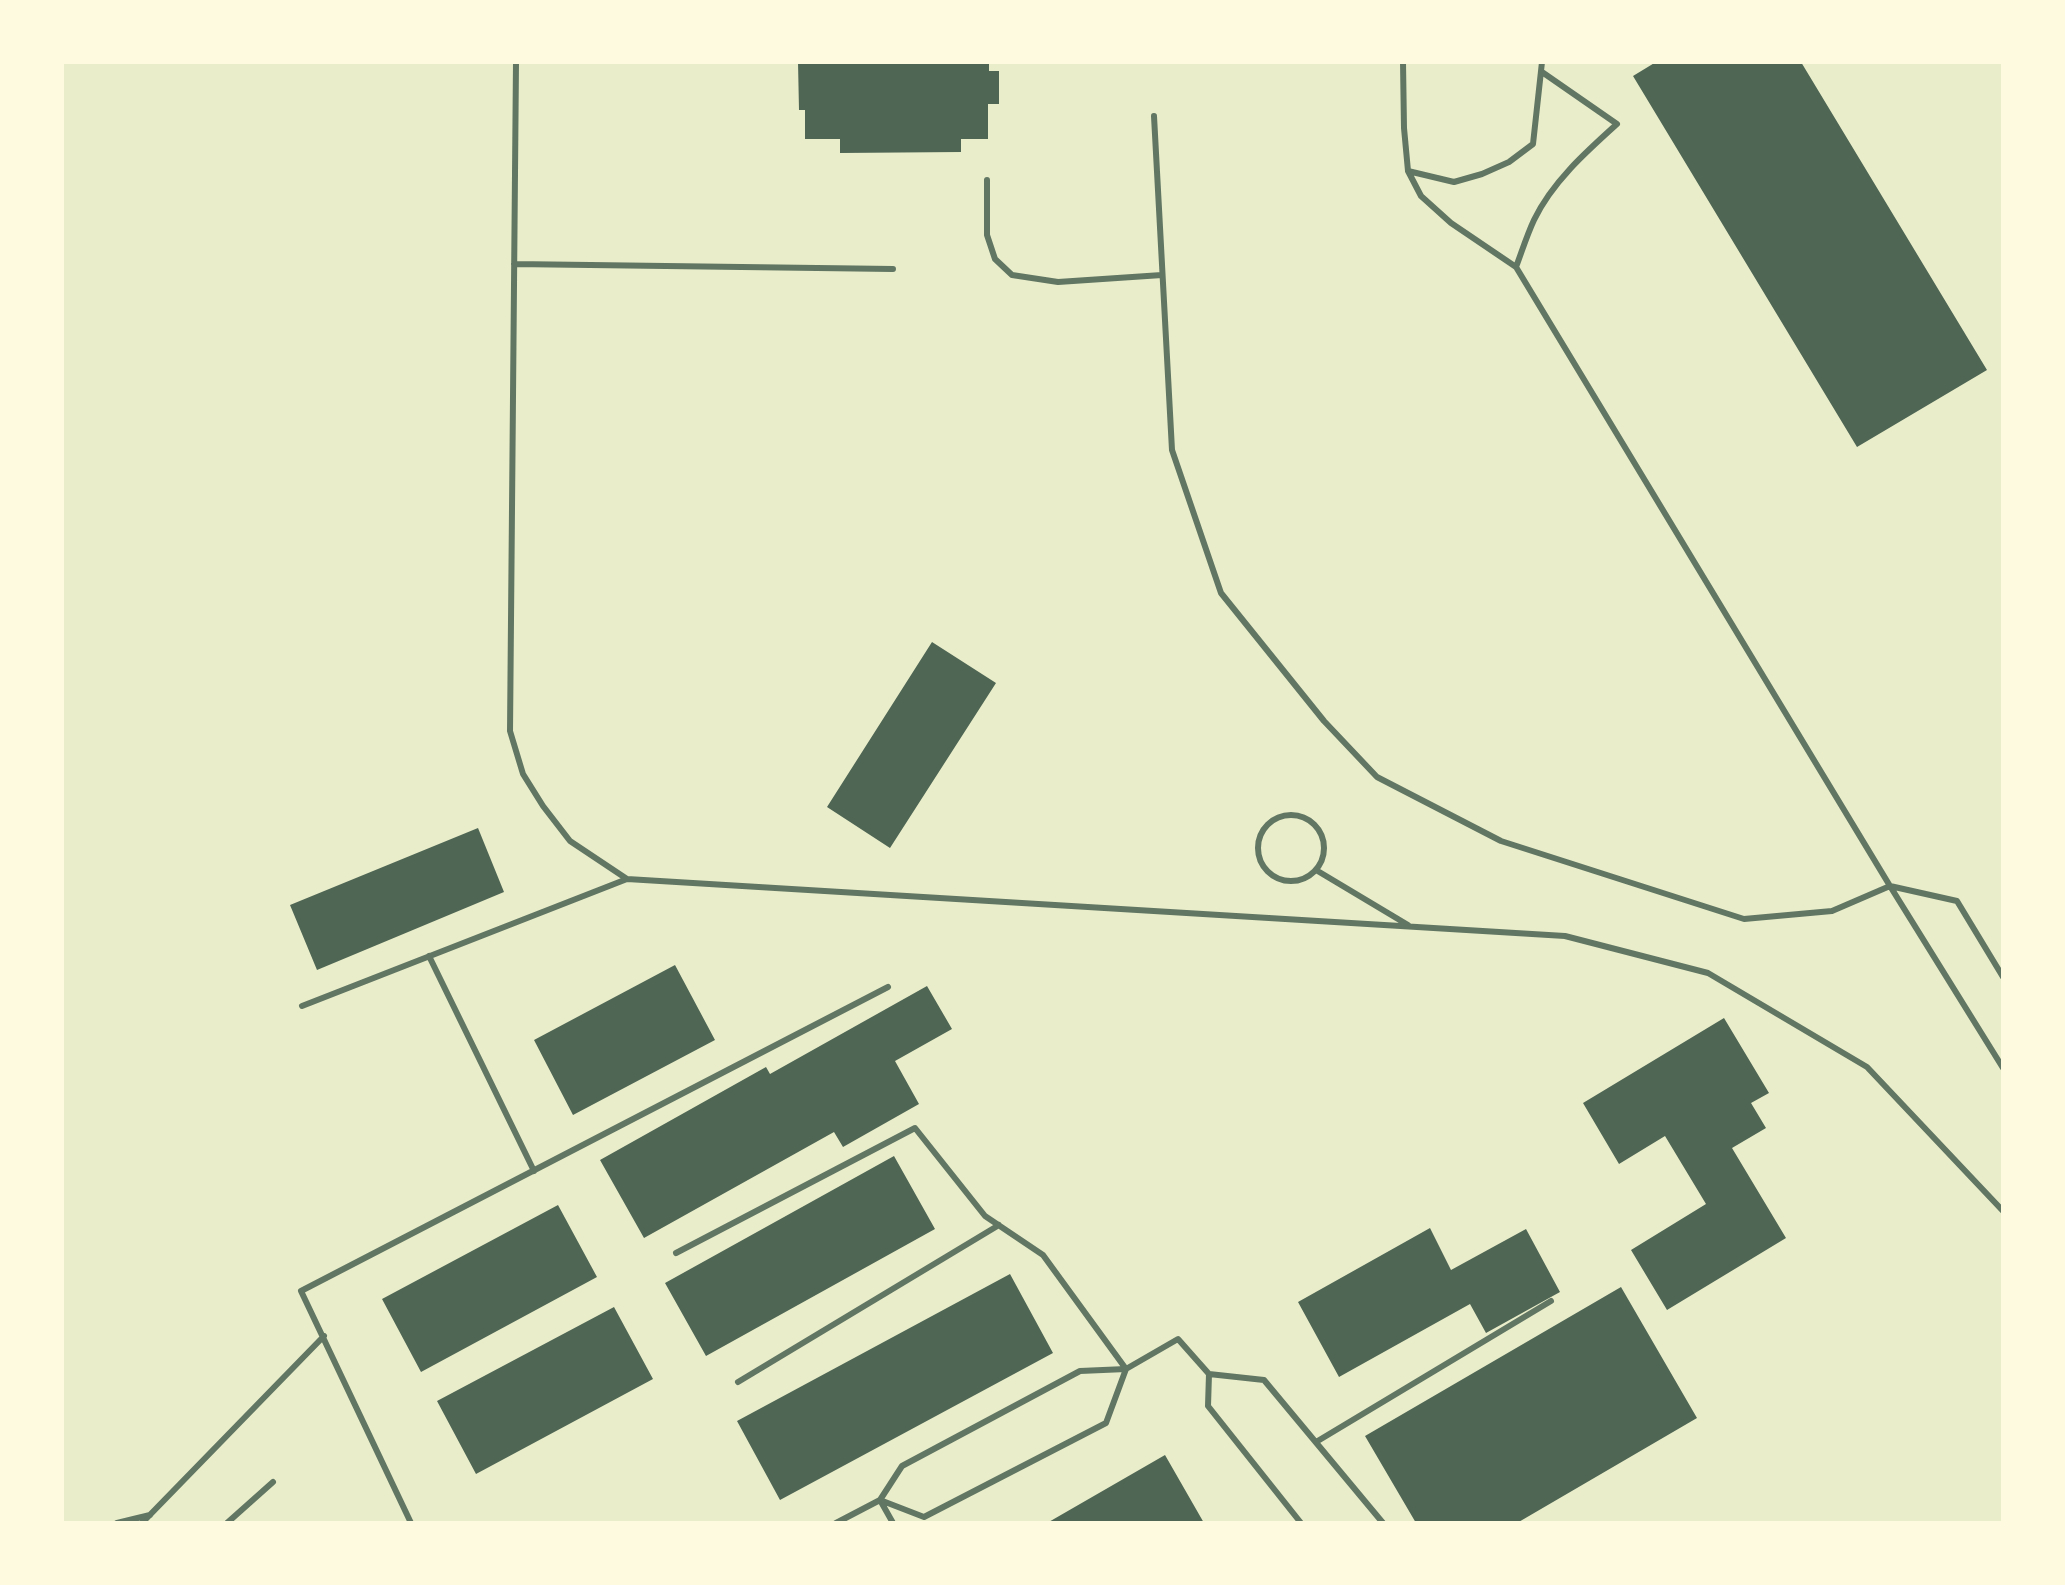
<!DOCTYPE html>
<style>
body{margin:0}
#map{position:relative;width:2065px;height:1585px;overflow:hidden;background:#e9edc9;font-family:Georgia,serif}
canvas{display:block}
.frame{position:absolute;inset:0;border:64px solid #fefae0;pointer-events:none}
</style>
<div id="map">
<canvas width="2065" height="1585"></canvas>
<div class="frame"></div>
</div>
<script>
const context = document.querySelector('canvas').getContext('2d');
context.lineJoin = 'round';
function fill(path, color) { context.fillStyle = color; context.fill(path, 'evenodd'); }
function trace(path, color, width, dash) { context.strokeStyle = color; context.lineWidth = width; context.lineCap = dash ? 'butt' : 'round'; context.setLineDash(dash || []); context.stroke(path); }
fill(new Path2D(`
 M798,62h191v9h10v33h-11v35h-27v13l-121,1v-14h-35v-29h-6z
 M1656,62h145l186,308 -130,77 -224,-371z
 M932,642l64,41 -106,165 -63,-41z
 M478,828l26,64 -187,78 -27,-65z
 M675,965l40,75 -142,75 -39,-75z
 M927,986l25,43 -57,32 24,43 -76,43 -9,-15 -190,106 -44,-78 166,-93 4,7z
 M1724,1018l45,75 -18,10 15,25 -34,20 54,90 -119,72 -36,-60 75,-46 -41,-68 -46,28 -36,-61z
 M894,1156l41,73 -229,127 -41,-73z
 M558,1205l39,72 -176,95 -39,-73z
 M1430,1228l21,42 75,-41 34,63 -74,41 -16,-29 -131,73 -41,-75z
 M1010,1274l43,79 -273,147 -43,-79z
 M1621,1287l76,131 -180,105h-101l-51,-87z
 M614,1307l39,72 -177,95 -39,-73z
 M1165,1455l39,68h-157z`), '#4f6655');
trace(new Path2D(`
 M516,62l-6,669 13,43 20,32 27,35 57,38 938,57 143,37 159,94 136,144
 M1403,62l1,66 4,43 13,25 30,27 65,44 374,619 113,182
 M1154,116l18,334 49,143 103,128 53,56 124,64 243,78 88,-8 58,-25 67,15 46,76
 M1408,171l46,11 28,-8 27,-12 24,-18 9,-82
 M987,180v55l8,24 17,16 46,7 104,-7
 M514,264l379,5
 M1516,267c6,-16 11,-32 18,-47 18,-38 53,-69 83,-96l-75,-52
 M1258 848a33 33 0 1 1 66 0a33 33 0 1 1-66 0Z
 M1316,870l92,55
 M429,956l105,215
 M302,1006l325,-127
 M676,1253l239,-125 70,88 58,39 83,114
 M1209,1374l-1,32 93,117
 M738,1382l261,-157
 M1316,1442l235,-141
 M880,1500l44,17 182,-94 20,-54
 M880,1500l13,23
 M117,1523l33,-8
 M142,1523l182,-187
 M227,1523l46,-41
 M411,1523l-110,-232 587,-304
 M836,1523l44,-23 22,-34 178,-95 46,-2 52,-30 31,35 55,6 119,143`), '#617663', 6);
</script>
